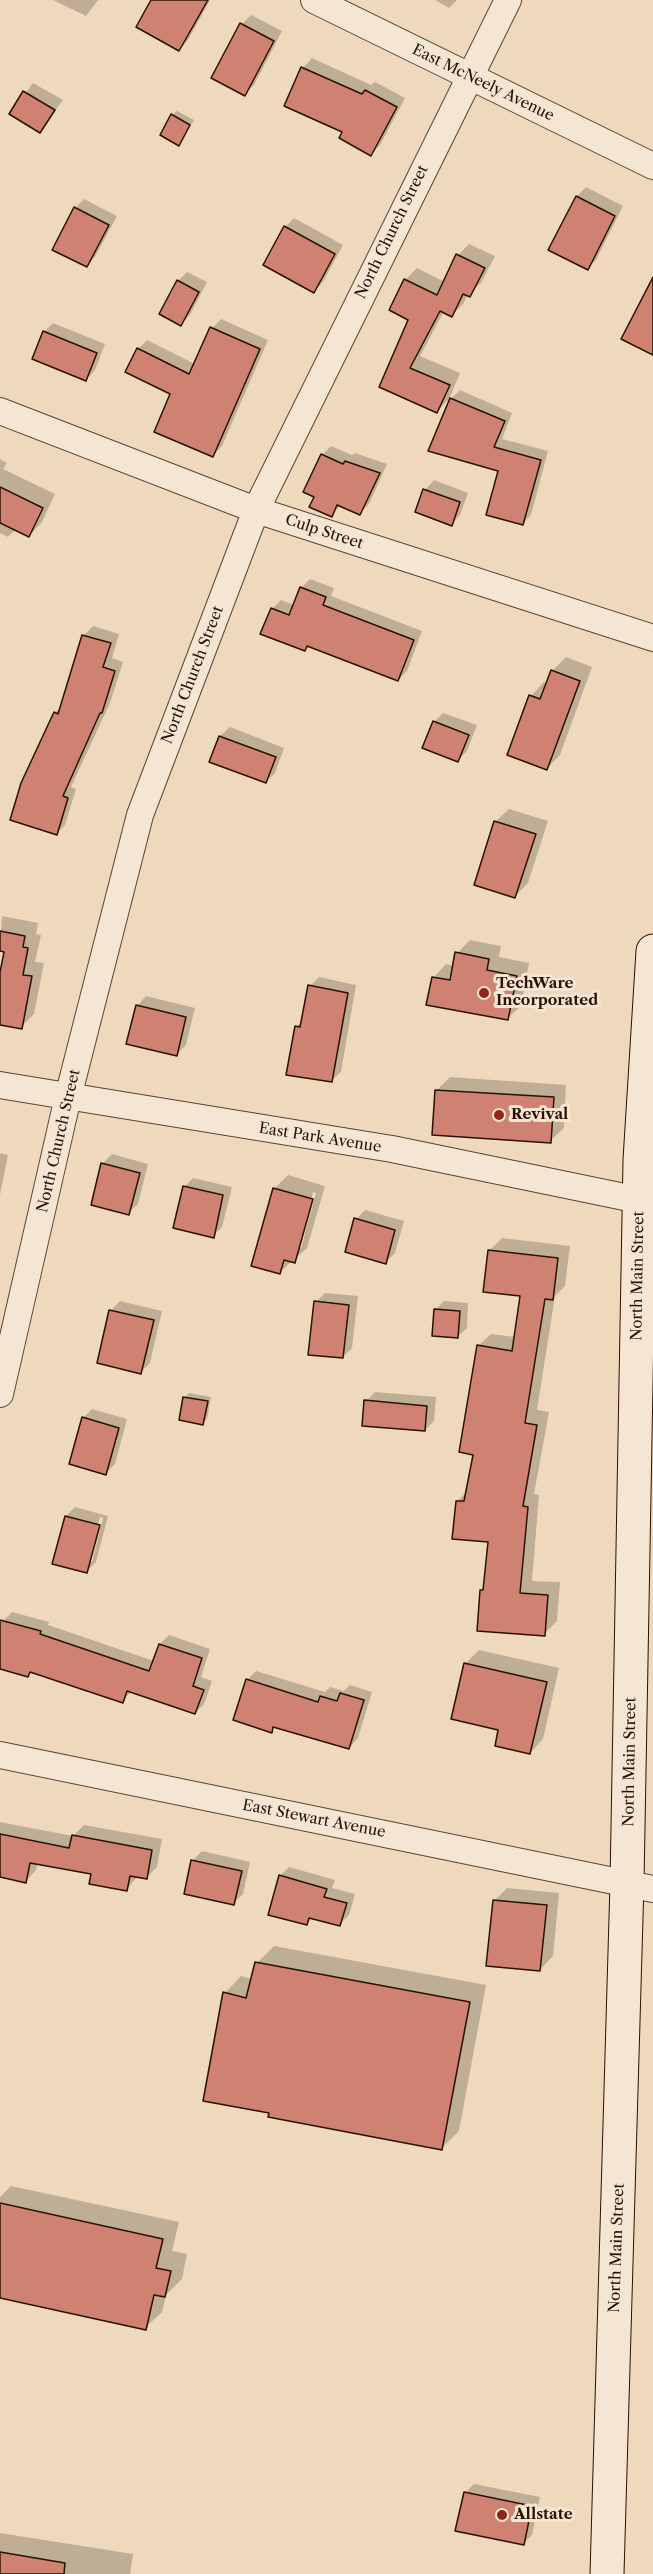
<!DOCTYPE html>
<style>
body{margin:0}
canvas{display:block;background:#eed9bc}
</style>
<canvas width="653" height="2574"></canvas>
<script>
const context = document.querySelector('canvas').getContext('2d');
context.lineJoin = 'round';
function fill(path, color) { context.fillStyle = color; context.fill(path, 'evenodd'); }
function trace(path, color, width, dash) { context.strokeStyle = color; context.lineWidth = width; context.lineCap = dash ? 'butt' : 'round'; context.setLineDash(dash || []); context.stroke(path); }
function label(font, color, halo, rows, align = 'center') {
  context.font = font + ' "Libre Caslon Text",serif'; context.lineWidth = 6; context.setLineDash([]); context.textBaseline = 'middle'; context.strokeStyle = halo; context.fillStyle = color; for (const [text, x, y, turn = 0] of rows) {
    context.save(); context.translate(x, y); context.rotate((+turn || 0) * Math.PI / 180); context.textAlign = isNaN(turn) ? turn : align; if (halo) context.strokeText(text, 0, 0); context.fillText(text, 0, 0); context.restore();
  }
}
fill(new Path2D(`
 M53,0h45l-12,16z
 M153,0h57l-22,40 -9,9z
 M435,0h22l-8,8z
 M251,15l31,16 -28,54 -10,9 -31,-16 29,-54z
 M312,58l59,27 4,-3 30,16 -25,47 -9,9 -27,-22 -58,-27 17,-37z
 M33,83l30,17 -23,31 -29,-18z
 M177,111l17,9 -15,24 -7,-29z
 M586,187l37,19 -27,54 -9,9 -37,-19 27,-54z
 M84,199l33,17 -22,41 -9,9 -11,-58z
 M294,218l49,27 -20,37 -9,9 -29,-64z
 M469,244l26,12 -14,27 -13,11 -5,10 -11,11 -8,-4 -24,45 40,17 -11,26 -12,12 -56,-25 29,-67 -5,-39 12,-12 28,14 13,-27z
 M187,272l20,10 -17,33 -9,9 -3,-43z
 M221,319l47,21 -46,106 -9,9 -75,-106 9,-9 48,24 17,-36z
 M53,323l52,21 -10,26 -9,10 -42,-48z
 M460,390l52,23 -10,26 46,12 -17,64 -8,8 -23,-53 -49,-71z
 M331,446l21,9 3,-2 32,11 -18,40 -9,9 -20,-7 -9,9 -15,-19 6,-41z
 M0,459l7,4 -4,6 52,25 -13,28 -13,14 -13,-7 -8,8 -8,-4z
 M434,480l34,13 -8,22 -9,9 -34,-13 8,-21z
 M310,579l24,9 -3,8 91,35 -15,40 -9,9 -90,-35 -3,4 -33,-40 9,-9 13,5 7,-17z
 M93,626l26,8 -7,24 11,4 -13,41 -39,84 5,2 -11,36 -9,9 -1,-121 7,-7 22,-71z
 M566,657l26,10 -32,88 -13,13 -16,-72 13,-14 4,2 4,-13z
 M443,713l34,12 -10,26 -9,9 -24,-38z
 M230,727l54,21 -9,25 -9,9 -55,-20 9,-26z
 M509,809l39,12 -20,62 -13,13 -20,-74z
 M2,916l36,7 -2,11 5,1 -6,27 9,1 -10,51 -13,13 -21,-4v-43l6,-29 -6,-1z
 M470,940l31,6 -2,11 30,6 -8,43 -14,13 -74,-41 13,-14 8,2 3,-13z
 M319,977l37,8 -15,87 -10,9 -35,-54 7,-7 7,-34z
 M146,996l49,12 -9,37 -9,9 -40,-48z
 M450,1077l116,8 -2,43 -14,13 -113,-51z
 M0,1153l8,2 -8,40z
 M112,1154l36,10 -10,40 -10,9 -36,-9 11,-41z
 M288,1175l37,11 -18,62 -28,25 -5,-84zM313,1192l3,1 -15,55h-4z
 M193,1178l39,9 -10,40 -9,9 -29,-49z
 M365,1210l39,11 -9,32 -9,9 -30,-43z
 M502,1238l68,8 -5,40 -10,10 -18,114 12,2 -15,82 5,1 -7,86 28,1 -3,39 -13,13 -62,-43 3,-4 5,-46 -33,-40 11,-10 6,-37 4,-108 13,-12 25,3 6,-42 -33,-44z
 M325,1293l33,3 -6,52 -9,9 -27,-55z
 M120,1301l42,10 -12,52 -9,9 -42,-10 12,-52z
 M444,1301l24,2 -1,25 -10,9 -22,-27z
 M375,1392l61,5 -2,24 -9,9 -59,-29z
 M189,1393l22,4 -4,22 -4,4 -18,-26z
 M92,1409l35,10 -12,45 -9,9 -23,-55z
 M75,1507l33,9 -12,46 -9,9 -21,-55zM100,1517l3,1 -11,44h-4z
 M12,1612l37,10 -1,3 106,36 6,-17 9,-9 41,14 -9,28 11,4 -8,23 -9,9 -63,-22 -10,10 -90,-30 -4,4 -28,-8v-35l3,-11z
 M479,1650l80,18 -16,71 -13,14 -30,-24 -35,-65z
 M256,1671l69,21 5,-5 14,4 6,-6 22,7 -14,46 -9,10 -73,-22 -5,5 -24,-51z
 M0,1822l73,14 11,-11 78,14 -5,28 -11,11 -8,-2 -11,13 -34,-16 -55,-10 -2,7 -10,11 -26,-5z
 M202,1851l48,11 -7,32 -9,9 -41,-43z
 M289,1867l46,13 -3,8 23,6 -6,21 -9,9 -27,-7 -6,6 -27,-47z
 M507,1888l52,5 -6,63 -13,14 -46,-69z
 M274,1946l212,39 -27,146 -17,17 -172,-36 -45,-119 16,-17 11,3 5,-16z
 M11,2186l168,36 -7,29 15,3 -5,25 -16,16 -4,17 -17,16 -145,-31v-100z
 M474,2484l66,13 -8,38 -9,9 -58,-51z
 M0,2533l133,21 -3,20h-130z`), '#0003');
const building = new Path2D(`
 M151,0h57l-29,51 -43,-24z
 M240,23l34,18 -29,55 -34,-18z
 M301,67l61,27 3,-4 32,17 -26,49 -32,-18 3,-6 -58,-26z
 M23,91l32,19 -15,23 -31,-19z
 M171,114l19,11 -11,21 -19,-11z
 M576,196l39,20 -27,54 -40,-20z
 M74,207l35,18 -22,42 -35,-17z
 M284,226l51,28 -21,39 -51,-28z
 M456,254l29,14 -15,29 -7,-3 -11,23 -12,-6 -30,57 40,17 -13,28 -58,-26 29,-67 -19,-10 15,-31 33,16z
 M653,277v78l-32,-16z
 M177,280l22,12 -18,34 -22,-12z
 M210,327l50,22 -47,108 -59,-25 16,-38 -45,-22 12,-24 52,26z
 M43,331l54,22 -11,28 -54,-22z
 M450,398l55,23 -11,26 47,13 -18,65 -37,-10 12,-44 -70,-20z
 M321,454l22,10 2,-3 35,12 -20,42 -23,-10 -5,12 -23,-10 5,-10 -11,-5z
 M0,487l43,21 -14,29 -29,-14z
 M423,489l37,13 -8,24 -37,-14z
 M300,587l26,10 -3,8 91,35 -16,41 -91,-35 -2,5 -45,-17 11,-26 18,7z
 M82,635l29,8 -8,24 12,4 -13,42h-2l-37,83 5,2 -11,37 -47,-15 11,-37 33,-71 4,2z
 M551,670l29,11 -33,89 -40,-15 22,-60 11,4z
 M433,721l36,14 -11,27 -36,-14z
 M219,736l57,21 -10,26 -57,-21z
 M494,821l42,13 -21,64 -41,-13z
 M0,931l25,5 -2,11 5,1 -5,27 9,1 -10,53 -22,-4v-53l4,-20 -4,-1z
 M455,952l34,7 -2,11 30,6 -9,44 -82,-15 6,-28 18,3z
 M308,985l40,8 -16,89 -46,-7 9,-49 5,1z
 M136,1005l50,12 -9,39 -51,-12z
 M435,1090l119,7 -3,46 -119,-8z
 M101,1163l39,10 -11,42 -38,-10z
 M183,1186l40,9 -9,43 -41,-10z
 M273,1188l40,11 -18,64 -11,-3 -4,14 -29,-8z
 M354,1218l41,12 -9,34 -41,-12z
 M488,1250l70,8 -5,42 -8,-1 -20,124 12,2 -14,81 5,1 -8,86 28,2 -3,41 -68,-5 3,-41h3l5,-48 -36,-3 4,-38h8l9,-46 -14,-3 18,-107 35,6 8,-55 -37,-4z
 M314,1301l35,4 -6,53 -35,-3z
 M434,1309l26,2 -2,27 -26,-2z
 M109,1310l45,10 -13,54 -44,-11z
 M183,1397l25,4 -5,24 -24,-5z
 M364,1400l63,6 -2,25 -63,-5z
 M82,1417l37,11 -13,47 -37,-11z
 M65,1516l35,9 -13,48 -35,-9z
 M0,1620l41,11 -1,3 109,37 10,-27 43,14 -9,28 11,4 -9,24 -68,-23 -4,12 -93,-31 -2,5 -28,-8z
 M464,1663l83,19 -17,72 -35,-8 3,-16 -47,-11z
 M246,1679l72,23 2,-6 17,5 3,-8 24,7 -15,49 -76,-22 -1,6 -39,-13z
 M0,1834l69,14 3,-13 80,15 -5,29 -17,-3 -3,15 -38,-7 2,-10 -61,-11 -4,20 -26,-6z
 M191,1860l51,11 -8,34 -50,-11z
 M279,1875l48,14 -3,8 23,6 -7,23 -31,-8 -2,7 -39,-10z
 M493,1900l54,5 -7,66 -54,-5z
 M255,1962l215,40 -28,148 -174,-33 1,-4 -66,-12 20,-109 23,6z
 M0,2203l163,36 -7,29 15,3 -6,26 -11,-2 -8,35 -146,-32z
 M464,2492l68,14 -8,39 -69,-14z
 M0,2552l65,11 -1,11h-64z`);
fill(building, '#cf8272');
trace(building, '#2b1101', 1.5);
const street = new Path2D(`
 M314,0l339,166
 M0,411l256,99 397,128
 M0,1085l392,64 247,51
 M0,1394l68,-297 72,-282 116,-305 252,-510
 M0,1755l653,134`);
const secondary = new Path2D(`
 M607,2574l20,-691 13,-723 13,-209`);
trace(street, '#5c4330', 28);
trace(secondary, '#2b1101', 35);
trace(street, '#f4e6d3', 26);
trace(secondary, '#f4e6d3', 33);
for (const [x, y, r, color] of [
 [484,993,6,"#8f2418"],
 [499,1115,6,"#8f2418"],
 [502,2515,6,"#8f2418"]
]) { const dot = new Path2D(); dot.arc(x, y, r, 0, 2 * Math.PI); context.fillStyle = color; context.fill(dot); trace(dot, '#f4e6d3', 2); }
label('15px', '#2b1101', '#f4e6d3', [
 ["East McNeely Avenue",483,83,26],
 ["North Church Street",392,232,-64],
 ["Culp Street",324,532,18],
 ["North Church Street",193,675,-69],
 ["East Park Avenue",320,1138,9],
 ["North Church Street",59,1141,-77],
 ["North Main Street",638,1276,-89],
 ["North Main Street",630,1762,-89],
 ["East Stewart Avenue",314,1819,11],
 ["North Main Street",617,2248,-88]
]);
label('bold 15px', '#2b1101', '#f4e6d3', [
 ["TechWare",496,984],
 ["Incorporated",496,1001],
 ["Revival",511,1115],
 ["Allstate",514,2515]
], 'left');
</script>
